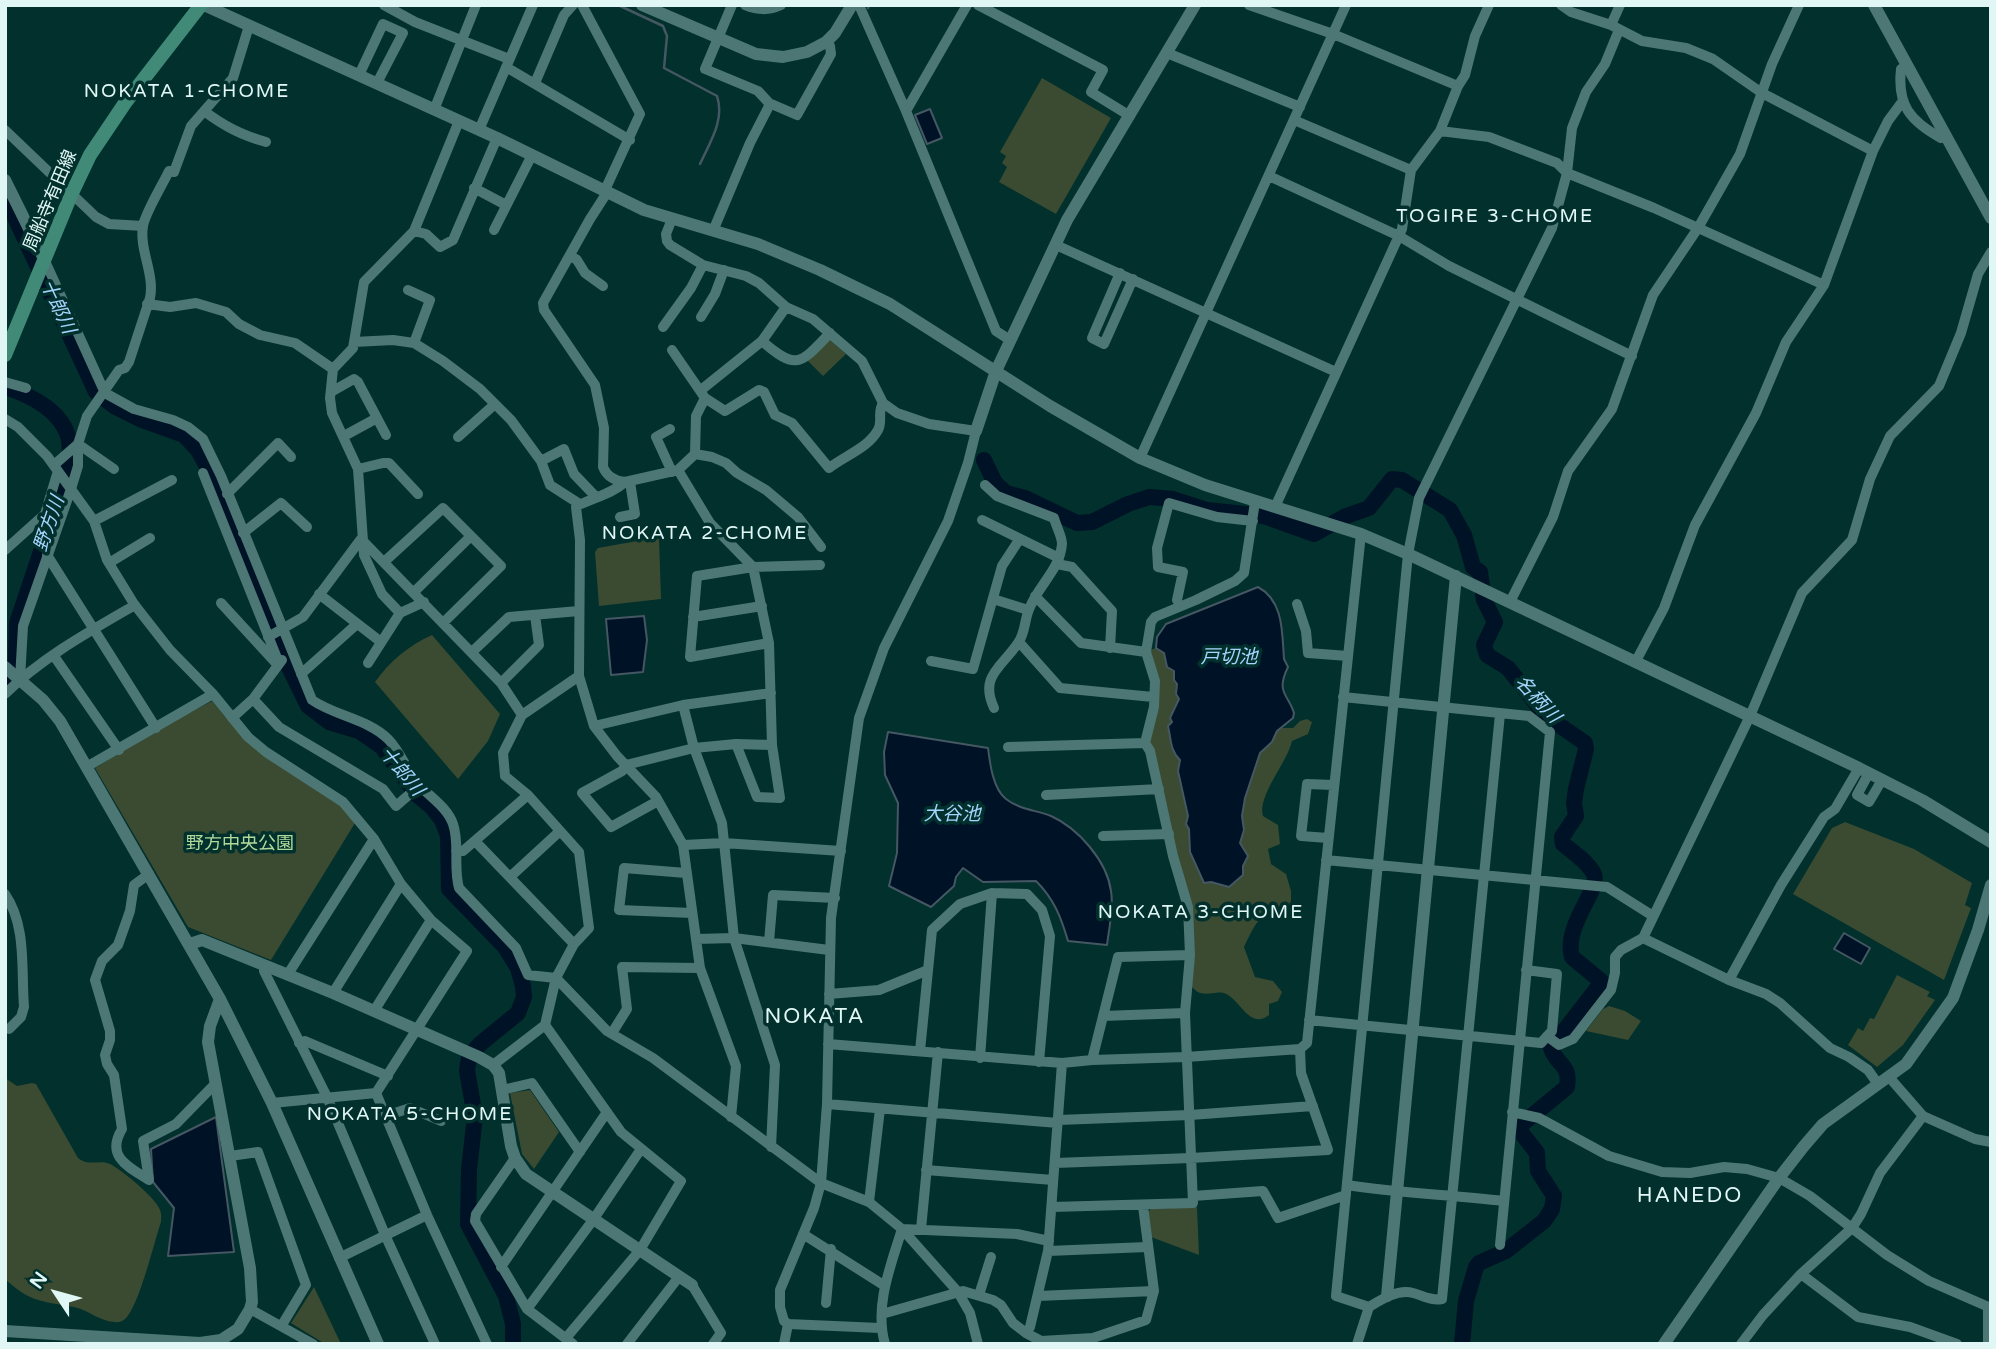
<!DOCTYPE html>
<meta charset="utf-8">
<style>
body{margin:0}
#map{position:relative;width:1996px;height:1349px;overflow:hidden;background:#01302d;font-family:"Varela Round",sans-serif}
canvas{display:block}
.frame{position:absolute;inset:0;border:7px solid #e1f7f5;pointer-events:none}
.north{position:absolute;left:21px;top:1258px;width:70px;height:70px;-webkit-text-stroke:5px #01302d;paint-order:stroke;rotate:306deg;font-size:19px;font-weight:700;line-height:28px;text-align:center;color:#e1f7f5}
.north::after{content:'';display:block;margin:auto;width:24px;height:32px;background:#e1f7f5;clip-path:polygon(50% 0,100% 100%,50% 72%,0 100%)}
</style>
<div id="map">
<canvas width="1996" height="1349"></canvas>
<div class="frame"></div>
<div class="north">N</div>
</div>
<script>
const context = document.querySelector('canvas').getContext('2d');
context.lineJoin = 'round';
function fill(path, color) { context.fillStyle = color; context.fill(path, 'evenodd'); }
function trace(path, color, width, dash) { context.strokeStyle = color; context.lineWidth = width; context.lineCap = dash ? 'butt' : 'round'; context.setLineDash(dash || []); context.stroke(path); }
function label(font, color, halo, rows, align = 'center') {
  context.font = font + ' "Varela Round","Noto Sans JP",sans-serif'; context.lineWidth = 7; context.setLineDash([]); context.textBaseline = 'middle'; context.strokeStyle = halo; context.fillStyle = color; for (const [text, x, y, turn = 0] of rows) {
    context.save(); context.translate(x, y); context.rotate((+turn || 0) * Math.PI / 180); context.textAlign = isNaN(turn) ? turn : align; if (halo) context.strokeText(text, 0, 0); context.fillText(text, 0, 0); context.restore();
  }
}
fill(new Path2D(`
 M1042,78l69,40 -55,96 -57,-32 8,-15 -5,-4 4,-7 -6,-4z
 M828,338l18,16 -23,22 -16,-16z
 M659,537l2,62 -62,7 -4,-54 3,-4z
 M432,635l68,79 -12,27 -30,38 -83,-97c15,-21 33,-36 57,-47z
 M1158,647l5,1 11,17 64,178c1,-30 5,-62 20,-88 6,-10 14,-19 21,-27h14l7,-7 7,-2 5,3 -4,12 -16,7c-5,22 -35,55 -29,75l15,9 2,19 -12,5 3,15 15,10 5,17v22c-31,-5 -35,10 -47,34l11,30 18,4 9,11 -4,9 -9,3v11c-18,14 -27,-11 -41,-20 -9,-6 -17,1 -28,-2 -3,-1 -6,-4 -9,-7l-1,-81 -41,-163 2,-92z
 M212,701l13,16 114,87 16,19 -84,137 -83,-33 -93,-159 73,-44z
 M1845,822l69,27 58,34 -7,22 6,3 -27,72 -151,-86 39,-66z
 M1897,975l33,17 -3,4 8,4 -32,45 -26,22 -29,-22 10,-17 5,3 7,-13 4,1z
 M1609,1006l16,5 16,10 -13,19 -42,-9 17,-22z
 M5,1078l12,8 15,-3 4,1 42,74c11,9 21,1 32,6 12,6 46,34 50,46 2,5 1,8 1,12 -7,20 -22,85 -36,97 -2,2 -7,4 -10,3 -14,0 -27,-12 -41,-15 -32,-6 -43,-4 -69,-28z
 M530,1090l29,42 -25,37 -12,-15 -12,-61z
 M1197,1207l2,48 -48,-18 -3,-25 3,-3z
 M314,1287l27,57h-16l-34,-21z`), '#3a4b31');
const water = new Path2D(`
 M930,109l12,29 -15,6 -12,-29z
 M1258,587c26,14 24,46 26,72l4,8c-13,26 1,28 6,46l-1,5 -16,13 -5,11 -12,11 -15,45 -3,18 2,14 -4,13 8,13 -5,10v9l-14,12 -18,-5 -7,1 -14,-31 -1,-23 -3,-5 2,-8 -10,-45 2,-11c-10,-9 -9,-22 -12,-34l4,-4 -2,-4 9,-19 -3,-5 1,-10 -3,-4v-9l-7,-4 -3,-14 -8,-5 1,-11 9,-13z
 M644,616l3,24 -4,32 -32,3 -5,-56z
 M888,732l100,16c2,16 5,41 18,51 14,11 30,11 45,17 27,12 56,45 60,75 3,17 -2,37 -4,54l-39,-4c-7,-24 -14,-42 -32,-60l-53,1 -20,-14 -7,9 -2,9 -23,21 -42,-21 8,-33 1,-50 -13,-28 -1,-23z
 M1844,933l26,15 -9,16 -27,-15z
 M216,1117l18,135 -66,4 6,-48 -21,-26 -2,-33z`);
fill(water, '#001225');
trace(water, '#445763', 2);
trace(new Path2D(`
 M618,5l45,21 4,10 -3,32 53,28c8,24 -7,46 -17,68
 M868,8l1,-3`), '#445763', 2.5);
trace(new Path2D(`
 M5,196l91,196 18,14 28,14 42,15 14,15 18,33 64,166 28,57 21,16 30,9 23,16 34,47 16,13 10,13 6,16 1,53 56,58 13,21 5,18 1,11 -6,16 -38,31 -11,13 -2,14 8,45 -6,54 -1,54 38,72 7,28v20
 M5,387c25,8 58,24 64,53 1,7 1,15 2,22l-54,161 -1,36 -4,24 -3,2
 M984,460l11,23 11,10 19,5 52,25 15,-1 36,-18 21,-7 24,2 34,11 57,6 50,18 32,-18 23,-8 23,-29 10,1 48,30 14,25 9,32 7,5 4,28 11,22 -11,23 3,10 21,13 38,48 39,27 1,6 -10,40 -2,14 2,13 -14,21 1,7c10,8 25,18 31,30 7,15 -31,52 -22,83l30,25 -51,66c6,18 20,16 16,39l-45,37 -2,7 17,22 1,18 16,25 -2,13 -8,12 -38,30 -27,12 -3,4 -10,34 -4,43`), '#001225', 16);
trace(new Path2D(`
 M384,5l31,17 94,37
 M582,5l58,109 -35,76
 M732,5l-27,64 53,22 11,12 28,12 34,-61 -1,-8 -4,-4
 M745,5c13,5 23,6 36,0
 M859,5l47,106 90,220 14,9
 M978,5l125,65 -12,22 39,24
 M1249,5l84,29 125,52
 M1561,5l10,7 40,13 31,16 44,7 27,11 49,34 111,58
 M1611,25l9,-20
 M1167,53l133,54
 M1906,66l-5,3c-4,36 9,52 40,69l4,-2
 M506,67l124,73
 M359,75l24,-51 20,9 -26,50
 M535,83l29,-68 9,-10
 M434,110l42,-105
 M204,111c20,15 37,24 62,31
 M906,111l61,-106
 M1294,120l117,50
 M5,130l91,87 13,7 34,2
 M479,130l54,-125
 M1440,131l49,6 68,26 10,10 87,35 170,77
 M1269,176l130,60 50,30 183,90
 M474,188l32,17
 M608,191l-18,28 -47,84 1,7 51,75 9,43 -1,39c4,10 13,14 22,15l53,-12 17,-16 1,-38 9,-18
 M672,219l-6,15 1,7 3,4 33,20 43,11 13,7 27,24 27,12 49,42 21,42 14,10 32,11 47,7 -8,32 -20,58 -64,127 -25,70 -28,200 -4,186 -6,79 -7,25 -34,82v17l4,14 4,3 -4,20
 M494,230l38,-75
 M414,231l12,3 14,13 13,-7 44,-102
 M713,231l37,-88 20,-39
 M1056,245l280,127
 M571,256l6,4 8,13 18,13
 M45,261l60,132 29,16 39,11 15,7 15,12 18,37 91,224c23,16 56,19 76,39 14,14 20,36 34,49 11,11 26,21 31,36 7,20 0,43 6,64l57,60 12,27 28,3 51,53 46,27 168,125 48,19 33,27 56,63 12,21 8,31
 M1120,273l-28,65 12,6 29,-65
 M408,290l22,10 -16,43
 M147,304l23,3 26,-4 30,9 13,12 21,11 35,8 38,26
 M701,317l14,-23 9,-24
 M663,327l28,-39 12,-23
 M762,341c35,31 39,22 68,-8
 M354,342l39,-2 21,3 29,18 37,28 31,31 30,41 9,24 28,18 3,1c15,-7 32,-11 44,-22
 M672,350l33,48 20,13 34,-21 5,2 11,23 17,8 37,45c17,-13 39,-20 49,-38 5,-9 -1,-18 5,-27
 M5,382l21,6
 M701,390l61,-49 24,-34
 M331,392l23,-13 4,3 28,53
 M5,419l13,8 29,29 47,65 13,39 27,44 36,46 43,44 35,43 18,15 77,50 31,37 27,45 30,36 36,31 -91,142
 M670,429l-14,8 16,35
 M344,436l33,-18
 M458,437l37,-33
 M78,444l36,25
 M695,454l17,3 14,6 11,10 29,17 32,27 23,30
 M1140,458l206,-453
 M541,461l23,-12 10,25 22,23
 M54,465l24,-21
 M358,469l25,-6h6l29,31
 M678,470l32,53 43,44 16,76 3,102 8,53 -23,-1 -21,-53
 M203,473l76,190
 M985,485l12,11 57,22c2,8 8,18 8,26 -2,25 -23,41 -32,63 -6,12 -4,25 -12,36 -16,24 -39,33 -24,65
 M227,494l51,-51 13,14
 M578,503l-2,4 4,33 -1,136 15,50 23,30 39,41 27,48 17,123 36,98 -5,51
 M1275,507l127,-278 9,-59 29,-39 18,-45 7,-11 10,-39 14,-31
 M620,517l15,-3 -5,-32
 M982,520l77,38
 M94,521l78,-41
 M243,533l38,-30 26,24
 M361,539l140,144 21,32
 M5,550l40,-36 13,-43
 M47,555l109,173
 M384,562l59,-54 58,58 -57,56
 M109,563l41,-25
 M1057,564l15,3 40,44 -2,37
 M414,592l57,-56
 M319,594l62,48
 M1035,596l46,47 65,9
 M993,599l35,11
 M1177,600l6,-28 -25,-5 -1,-19 12,-45 48,14 36,4
 M1510,602l43,-85 15,-46 44,-62 41,-114 45,-67 42,-74 32,-90 27,-59
 M221,603l55,60
 M1297,604l9,27 2,22 40,3
 M400,613l-18,-19 -18,-39 -6,-86 -26,-56 -2,-15 3,-29 20,-21 11,-66 50,-51 45,-110
 M693,617l69,-11
 M268,637l35,-20 58,-78
 M1019,642l41,46 93,9
 M769,643l-79,14 7,-81 56,-9 67,-2
 M472,652l37,-35 70,-6
 M54,656l65,94
 M931,661l42,8 29,-103 17,-26
 M1636,661l28,-53 31,-83 61,-112 30,-71 38,-57 49,-134 15,-30 14,-19
 M368,663l32,-50 24,-11
 M301,674l56,-50
 M20,679l3,-53 48,-137 7,-23v-22l9,-28 32,-46 6,-2 4,-6 21,-64c5,-24 -11,-48 -7,-72 2,-13 20,-42 26,-55l5,1 17,-46 42,-48 16,-52
 M501,683l38,-38 -4,-30
 M5,694c36,-36 85,-63 130,-89
 M1343,697l186,19 21,16 -50,513
 M253,699l26,28 104,62 13,17 23,-20
 M683,705l11,43 28,75 12,115 41,127 -4,82
 M232,718l21,-19 29,-39
 M594,726l89,-21 88,-12
 M1008,747l137,-4
 M88,766l125,-72
 M1869,773l-12,22 12,7 13,-22
 M1046,795l113,-6
 M658,801l-47,26 -29,-34 40,-22 4,-6 68,-17 42,-4 36,1
 M1103,836l66,-2
 M1328,838l-27,-2 6,-52 27,1
 M475,841l99,103
 M683,845l41,-2 117,8
 M456,851h7l65,-56
 M1326,860l281,27 46,29
 M686,873l-62,-5 -5,42 73,3
 M149,874l-15,11 -4,26 -12,34 -16,16 -7,19 15,51v9l-5,15 2,9 7,11 8,54c-17,28 7,38 27,51l-6,-39 33,-17 40,-41
 M510,877l50,-46
 M5,894c22,32 16,76 19,113l-3,10 -12,12
 M1643,938l86,42 37,14 14,9 50,45 19,9 19,13 10,14
 M696,939l38,-1 95,12
 M769,942l4,-47 62,3
 M265,965l-1,6 63,126 59,140 49,107
 M288,974l86,-135
 M1729,980l52,-95 43,-68 11,-8 24,-41
 M333,993l68,-109
 M829,994l50,-4 49,-20
 M374,1011l57,-91
 M1103,1016l82,-3
 M1309,1020l232,23 11,-12 5,-57 -31,-4
 M545,1025l76,107 60,49 -41,69 -74,88
 M612,1033l15,-24 -5,-42 78,1
 M1547,1036l12,9 14,-6 38,-49 4,-17v-16l6,-7 22,-12 107,-222 52,-123 50,-53 18,-61 20,-43 49,-50 22,-53 17,-59 13,-22
 M299,1043l6,-2 83,35
 M828,1044l234,19 30,-3 94,-3 114,-8
 M920,1051l12,-121 28,-26 32,-11 35,1 15,16 8,26 -11,126
 M980,1058l12,-165
 M1092,1060l26,-103 72,-2
 M493,1065l52,-40 11,-47 18,-34 15,-16 -10,-76 -51,-57 -23,-19 -2,-23 19,-38 57,-39
 M1889,1077l34,39 52,23 16,3
 M502,1090l30,-7 48,69
 M376,1093l51,122 60,129
 M272,1103l104,-10
 M827,1104l231,19
 M1512,1112l27,6 70,38 53,16 28,1 34,-6 23,2 32,9 31,18 77,59 42,26 62,27
 M386,1116l24,-8 31,13
 M1058,1120l132,-5 123,-9
 M230,1156l28,-4 48,133 -24,40
 M515,1158l-39,56 -1,7 52,88 46,35
 M1055,1163l136,-5 137,-8 -27,-77 -1,-24 7,-6 54,-509
 M926,1170l127,10
 M1347,1185c52,8 104,10 156,16
 M1193,1196l70,-5 15,27 68,-23
 M869,1202l11,-93
 M1052,1207l141,-4 -8,-190 5,-58 -2,-48 -15,-51 -23,-105 -5,-8 9,-36 1,-26 -9,-29 5,-30 4,-5 41,-17 39,-19 9,-8 11,-71
 M902,1229l115,5 32,7
 M921,1229l17,-177
 M803,1234l82,52
 M1048,1251l99,-4
 M339,1258l88,-43
 M501,1267l106,-155
 M1801,1274l57,43 52,10 47,17
 M692,1285l29,48 -8,11
 M979,1295l12,-38
 M1038,1296l116,-5
 M826,1303l5,-54
 M1369,1307l-33,-11 72,-742 11,-56 133,-270 15,-55 5,-45 14,-36 19,-28 14,-34
 M250,1309l63,35
 M527,1309l66,-89 48,-71
 M882,1314l81,-23 30,9 8,5 12,18 13,10 15,8 52,-3 53,-18 8,-29 -11,-85
 M788,1324l92,4
 M1026,1333l4,-6 18,-76 14,-188
 M627,1344l51,-66
 M885,1344c-11,-38 6,-79 17,-115
 M1357,1344l12,-37c13,-8 29,-18 44,-14 11,3 18,8 29,6l58,-585
 M1741,1344l22,-29 38,-41 51,-46 9,-14 19,-41 43,-57
 M1988,1344v-37`), '#4d7774', 10);
trace(new Path2D(`
 M204,5l293,133 147,72 114,34 62,26 70,34 160,102 90,52 65,27 156,49 47,20 451,214 63,32 69,42
 M642,5l114,49 27,3 24,-5 19,-10 9,-9 17,-28
 M1874,5l117,213
 M5,180l40,81
 M976,431l20,-60 71,-151 128,-215
 M5,667l38,33 17,21 160,278 52,104 106,241
 M190,944l12,-4 131,53 146,64 14,8 6,8 12,73 4,12 11,16 166,111
 M1387,1296l69,-720
 M5,1331l195,12 21,-3 17,-11 12,-20 2,-7 -2,-34 -42,-226 2,-16 10,-27
 M1664,1344l115,-166 25,-32 19,-22 83,-60 47,-66 25,-68 13,-45`), '#4d7774', 12);
trace(new Path2D(`
 M5,355l66,-160 19,-40 35,-52 76,-98`), '#418a78', 14);
label('18px', '#e1f7f5', '#01302d', [
 ["周船寺有田線",51,201,-67]
]);
label('18px', '#b1d99a', '#01302d', [
 ["野方中央公園",240,844]
]);
context.letterSpacing = '2px';
label('19px', '#e1f7f5', '#01302d', [
 ["NOKATA 1-CHOME",187,92],
 ["TOGIRE 3-CHOME",1495,217],
 ["NOKATA 2-CHOME",705,534],
 ["NOKATA 3-CHOME",1201,913],
 ["NOKATA 5-CHOME",410,1115]
]);
context.letterSpacing = '0px';
label('italic 19px', '#a4d4fc', '#01302d', [
 ["十郎川",57,307,65],
 ["野方川",50,524,-71],
 ["戸切池",1229,658],
 ["名柄川",1537,700,47],
 ["十郎川",401,772,50],
 ["大谷池",952,815]
]);
context.letterSpacing = '2px';
label('21px', '#e1f7f5', '#01302d', [
 ["NOKATA",815,1017],
 ["HANEDO",1690,1196]
]);
context.letterSpacing = '0px';
</script>
